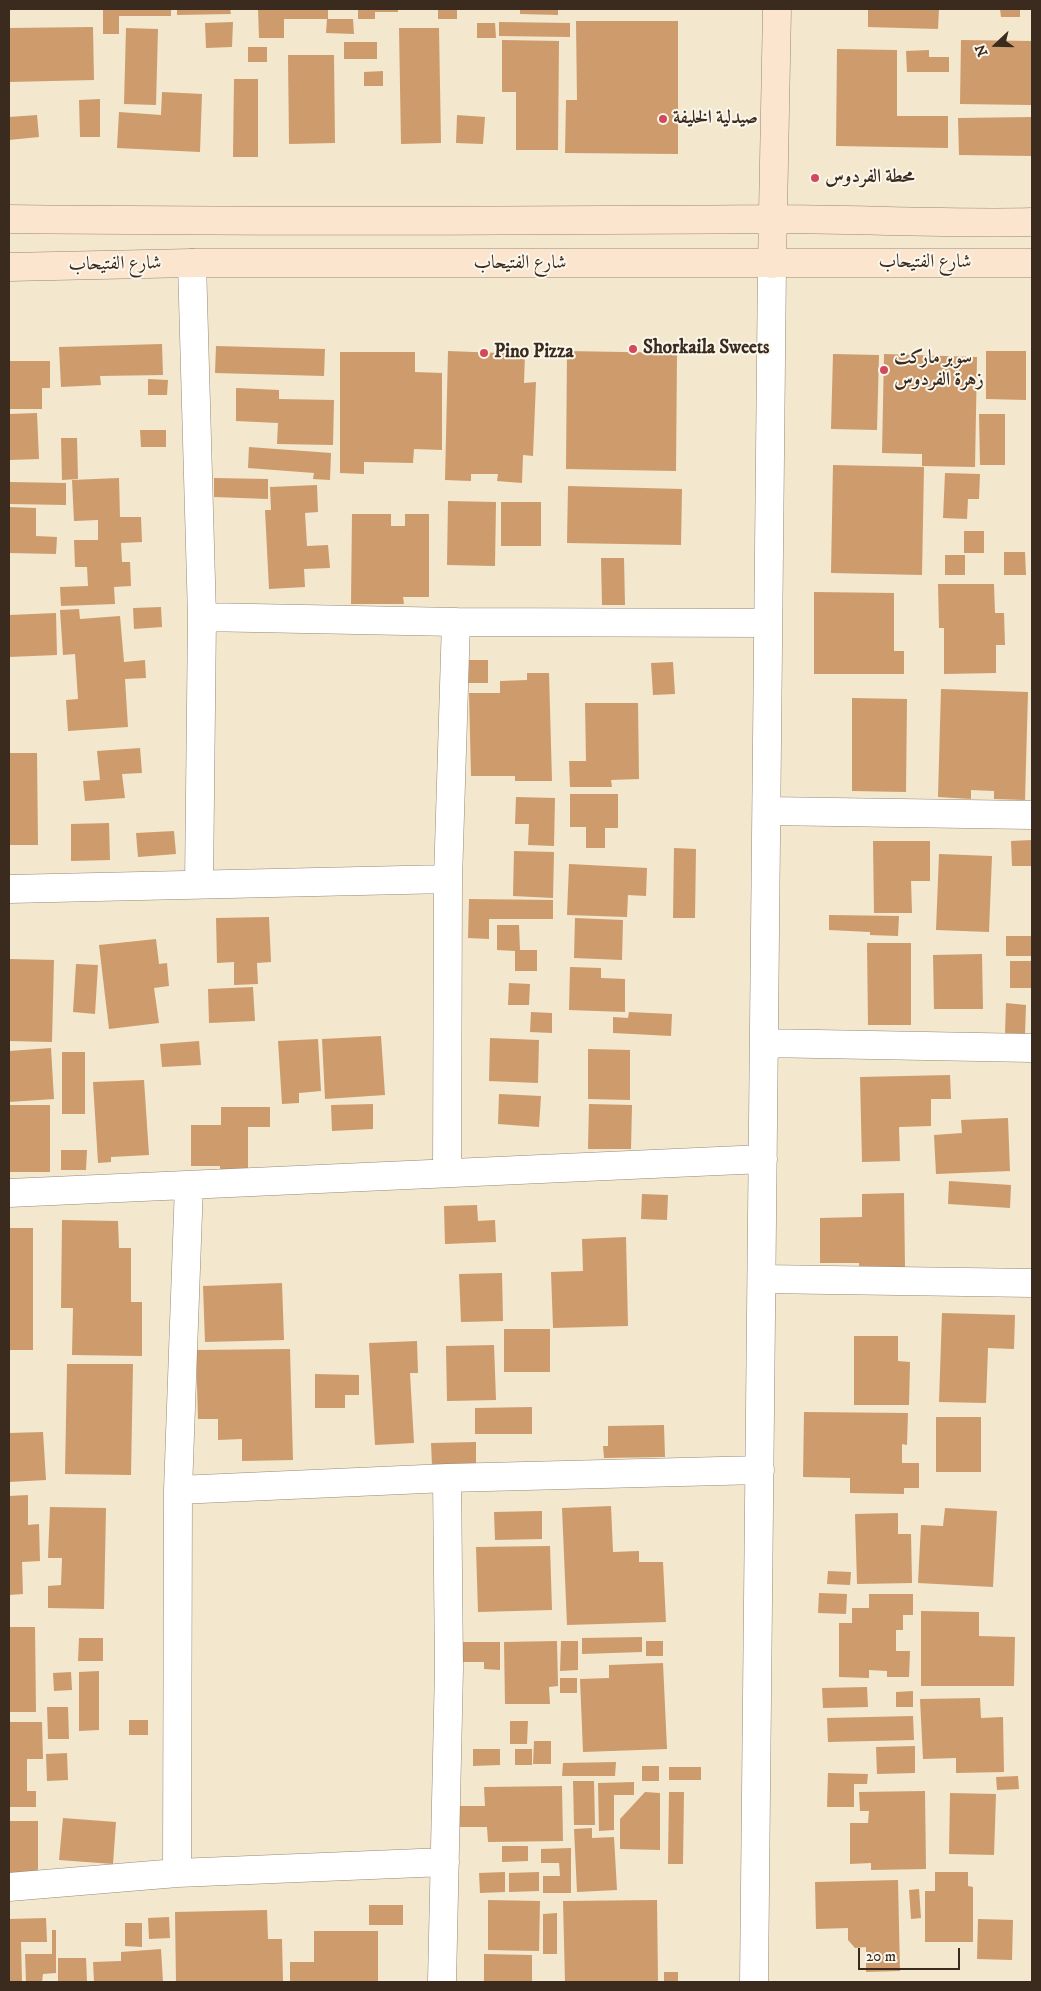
<!DOCTYPE html>
<meta charset="utf-8">
<style>
body{margin:0}
#map{position:relative;width:1041px;height:1991px;overflow:hidden;background:#f3e7cd;font-family:"IM FELL DW Pica",serif}
canvas{display:block}
.frame{position:absolute;inset:0;border:10px solid #3b2a1e;pointer-events:none}
.north{position:absolute;left:971px;top:20px;width:50px;height:50px;-webkit-text-stroke:4px #fbf7ec;paint-order:stroke;rotate:249deg;font-size:14px;font-weight:700;line-height:20px;text-align:center;color:#3b2a1e}
.north::after{content:'';display:block;margin:auto;width:18px;height:22px;background:#3b2a1e;clip-path:polygon(50% 0,100% 100%,50% 72%,0 100%)}
.scale{position:absolute;left:858px;top:1948px;width:102px;height:22px;box-sizing:border-box;border:2px solid #3b2a1e;border-top:0;padding-left:6px;font-size:15px;line-height:18px;white-space:nowrap;color:#3b2a1e;-webkit-text-stroke:4px #fbf7ec;paint-order:stroke}
</style>
<div id="map">
<canvas width="1041" height="1991"></canvas>
<div class="frame"></div>
<div class="north">N</div>
<div class="scale">20 m</div>
</div>
<script>
const context = document.querySelector('canvas').getContext('2d');
context.lineJoin = 'round';
function fill(path, color) { context.fillStyle = color; context.fill(path, 'evenodd'); }
function trace(path, color, width, dash) { context.strokeStyle = color; context.lineWidth = width; context.lineCap = dash ? 'butt' : 'round'; context.setLineDash(dash || []); context.stroke(path); }
function label(font, color, halo, rows, align = 'center') {
  context.font = font + ' "IM FELL DW Pica",Amiri,serif'; context.lineWidth = 4; context.setLineDash([]); context.textBaseline = 'middle'; context.strokeStyle = halo; context.fillStyle = color; for (const [text, x, y, turn = 0] of rows) {
    context.save(); context.translate(x, y); context.rotate((+turn || 0) * Math.PI / 180); context.textAlign = isNaN(turn) ? turn : align; if (halo) context.strokeText(text, 0, 0); context.fillText(text, 0, 0); context.restore();
  }
}
fill(new Path2D(`
 M103,9h68v7h-52v18h-16z
 M177,9h53l1,5 -54,1z
 M258,9h70v10h25l1,15 -28,-1 1,-14h-43v19h-25z
 M358,9h40v3h-23v7h-17z
 M438,9h19v10h-19z
 M520,9h38v6l-38,-1z
 M868,9h71l-1,20 -70,-2z
 M1000,9h20v8h-19z
 M576,21h102v133l-113,-1 1,-53h11z
 M233,22l-1,25 -26,1 -1,-25z
 M499,22l71,1v14l-71,-1z
 M477,23h18l1,15h-19z
 M93,27l1,53 -85,2v-54z
 M126,28l32,1 -2,76 -32,-1z
 M399,28h40l2,115 -40,1z
 M502,40l57,1 -1,109h-42v-58h-14z
 M961,40l71,1 -1,64 -71,-1z
 M344,42h33v17h-33z
 M248,47h19v15h-19z
 M837,49l60,1v66h51v32l-112,-2z
 M929,50v7h20v15h-42l-1,-21z
 M288,55h46l1,88 -46,1z
 M383,71v15h-19v-14z
 M234,79h24v78h-25z
 M162,92l40,2 -2,58 -83,-4 2,-36 42,3z
 M100,99v38h-20l-1,-37z
 M37,115l2,22 -30,3v-23z
 M457,115l28,2 -2,27 -27,-1z
 M1032,117v39l-73,-1 -1,-37z
 M162,344l1,31 -63,1 1,9 -40,2 -2,-40z
 M216,346l109,3 -1,27 -109,-3z
 M448,351l77,3 -1,29 12,-1 -3,74 -10,-1 -1,28 -25,-2 1,-7h-27v7l-26,-1z
 M567,351l110,2 -1,118 -110,-2z
 M986,351h40v49l-40,-1z
 M340,352h75v20l27,1v77l-28,-1 -1,14 -49,-1v12l-24,-1z
 M833,354l46,1 -2,75 -46,-1z
 M884,354l93,3 -2,110 -53,-1v-12l-40,-1z
 M9,361h41v27h-8v21h-33z
 M148,379l20,1 -1,15h-19z
 M236,388l43,2v9l55,1 -1,45 -56,-1 1,-21 -42,-2z
 M37,413l2,46 -30,1v-46z
 M979,414h26v51h-25z
 M140,430h26v17h-25z
 M61,438h16l1,41 -16,1z
 M249,447l82,6 -1,27 -17,-1 1,-6 -66,-5z
 M833,465l91,2 -2,108 -91,-2z
 M945,473l35,1 -1,25h-11l-1,20 -24,-1z
 M119,478l1,39h21l1,25 -21,1 1,19h8l1,24 -17,1 1,17 -54,2 -1,-19 28,-1 -1,-19h-12l-1,-27h24v-20l-24,1 -2,-41z
 M214,478l54,1v20l-54,-2z
 M9,482l57,1v22l-57,-1z
 M317,485l1,27 -13,1 2,33 21,-1 2,23 -26,1 1,18 -36,2 -4,-79h6l-1,-23z
 M568,486l114,3 -1,56 -114,-2z
 M448,501l48,1 -1,64 -48,-1z
 M501,502h40v44h-40z
 M9,507l27,1v28l21,1 -1,17 -47,-1z
 M352,514h39v12h14v-12h24v83h-26l1,7h-53z
 M964,531h20v22h-20z
 M1004,552h21l1,23h-22z
 M945,555h20v20h-20z
 M601,558h23l1,47h-23z
 M938,584h56l1,29h9l1,32h-9v28l-52,1v-46h-5z
 M814,592l80,1v58h10v23h-90z
 M161,607l1,20 -28,2 -1,-21z
 M79,609l1,10 40,-3 4,46 21,-2 1,18 -21,1 3,48 -60,4 -2,-31 12,-1 -3,-45 -12,1 -3,-45z
 M56,613l1,42 -48,2v-42z
 M466,660h22v23h-22z
 M673,662l2,32 -22,1 -2,-32z
 M527,673h22l3,108h-37v-5h-44l-2,-83h31v-12l27,-1z
 M941,689l87,3 -3,108 -31,-1v-8l-23,-1v9l-33,-2z
 M852,698l55,1 -1,93 -54,-1z
 M585,703h53l1,76 -28,1 1,7h-42l-1,-26h17z
 M140,748l2,25 -20,1 3,24 -40,3 -2,-20 17,-1 -3,-29z
 M9,753h28l1,92h-29z
 M570,794h48v34h-13v20h-19v-21h-16z
 M516,797l39,1 -1,48 -26,-1 1,-21h-14z
 M109,823l1,37 -39,1v-37z
 M174,831l2,23 -38,3 -2,-24z
 M1032,840v26h-20l-1,-25z
 M873,841h57v40h-19l1,32h-38z
 M674,848l22,1 -1,69h-22z
 M514,851l40,1 -1,46 -40,-2z
 M939,854l53,2 -3,76 -53,-2z
 M569,864l78,4 -1,28 -18,-1 -1,22 -60,-2z
 M469,899l84,1v19h-64v20l-21,-1z
 M829,915l70,1 -1,20 -28,-1v-3l-41,-2z
 M269,917l2,45 -14,1 1,21 -24,1v-23l-17,1 -1,-45z
 M575,918l48,2 -1,40 -48,-2z
 M497,925h22l1,25h17v21h-22v-20l-18,-1z
 M1006,936h25l1,20h-26z
 M156,939l3,25 8,-1 2,23 -15,2 5,35 -50,6 -10,-84z
 M867,943h44v82h-43z
 M982,954l1,55h-49l-1,-54z
 M9,959l45,1 -2,82 -43,-1z
 M1010,961h21l1,27h-22z
 M76,964l22,1 -3,49 -22,-2z
 M570,967l31,1v10l24,1v33l-56,-2z
 M509,983l21,1 -1,21h-21z
 M253,987l2,34 -46,2 -1,-34z
 M1006,1003l20,2 -1,30 -20,-1z
 M531,1012l21,1v20l-22,-1z
 M629,1012l43,2 -1,22 -58,-3v-16l15,1z
 M381,1036l4,59 -60,4 -3,-60z
 M490,1038l49,2 -1,43 -49,-2z
 M318,1039l3,52 -22,2v10l-17,1 -4,-63z
 M199,1041l2,24 -39,2 -2,-23z
 M51,1048l3,51 -45,3v-51z
 M588,1049l42,1v50l-42,-1z
 M62,1052h23v62h-23z
 M950,1075l1,24h-20v27l-32,1 1,34 -38,1 -2,-85z
 M144,1080l5,75 -38,2v5l-13,1 -5,-81z
 M499,1094l42,2 -2,31 -41,-3z
 M373,1104v25l-41,2 -1,-26z
 M589,1104l43,1 -1,44h-43z
 M9,1105h41v67h-41z
 M221,1107h49v20h-22v45h-28v-6h-29v-41h30z
 M1008,1118l2,53 -74,3 -2,-39 28,-2 -1,-13z
 M61,1150h26l-1,20h-25z
 M949,1181l62,4 -1,23 -62,-4z
 M904,1193l1,75h-46v-5h-39v-45l42,-1v-23z
 M642,1194l26,1 -1,25 -26,-1z
 M477,1205l1,16 17,-1 1,22 -51,2 -1,-38z
 M62,1220l56,1 1,27h12v54h11v54l-70,-1 1,-47h-12z
 M9,1228h24v122h-24z
 M626,1237l2,89 -75,2 -2,-56 32,-1 -1,-32z
 M502,1273l1,48 -42,1 -2,-48z
 M282,1283l2,57 -79,2 -2,-56z
 M942,1313l73,2 -1,34 -26,-1 -2,55 -47,-1z
 M504,1329h46v43h-46z
 M854,1336h44v25l12,1 -1,43h-55z
 M417,1341l1,32h-8l4,70 -39,2 -6,-102z
 M494,1345l2,55 -49,1 -1,-55z
 M290,1349l3,111 -51,1v-22l-24,1v-21h-20l-2,-69z
 M67,1364h66l-2,111 -66,-1z
 M315,1374l44,1v20h-14v13h-30z
 M532,1407v27h-57v-26z
 M804,1412l104,1 -1,32 -5,-1v19h17v25h-15v6l-54,-1v-15l-47,-1z
 M936,1417h45v55h-45z
 M664,1425l1,32 -61,1 -1,-12h5v-20z
 M43,1432l3,48 -37,2v-49z
 M476,1442v23l-44,1 -1,-23z
 M28,1495v30l11,-1 1,37 -18,1 1,32 -14,1v-99z
 M611,1506l2,46 26,-1v11h24l3,60 -99,3 -5,-117z
 M50,1507l56,1 -2,101 -56,-1v-22l13,-1 1,-27h-14z
 M945,1508l52,3 -4,76 -75,-4 3,-58 22,1z
 M542,1511v28l-47,1 -1,-28z
 M898,1513v21h13l1,49 -55,1 -2,-70z
 M550,1546l2,64 -74,2 -2,-65z
 M828,1571l23,1 -1,13 -23,-1z
 M819,1593l28,1 -1,20 -28,-1z
 M869,1594h44v21h-10v15h-7v21h14l-1,26h-22v-6l-18,-1v8l-30,-1v-54h13v-15h17z
 M921,1611l58,1v24l36,1 -1,49h-93z
 M9,1627h26l1,85h-27z
 M642,1637v15l-60,2v-16z
 M79,1638h24v23h-25z
 M557,1641l1,45 -9,1 1,17h-45l-1,-62z
 M561,1641h17v29l-18,1z
 M646,1641h17v15h-17z
 M458,1642h42v28l-16,-1v-7h-26z
 M663,1663l4,86 -84,3 -3,-73 29,-1v-13z
 M99,1671v59l-20,1v-59z
 M71,1672l1,18 -18,1 -1,-18z
 M560,1678h17v15h-17z
 M867,1687l1,20 -45,1 -1,-20z
 M913,1691v16h-17v-15z
 M980,1698l1,20 22,-1 1,55 -48,1v-15l-33,1 -3,-60z
 M47,1707h21l1,32h-21z
 M913,1716l1,24 -86,2 -1,-24z
 M129,1720h19v15h-19z
 M510,1721h18l-1,23h-17z
 M9,1722h33l1,37h-16v32h9v16h-27z
 M534,1741h17v23h-18z
 M915,1746v27l-38,1 -1,-27z
 M473,1749h27v16l-27,1z
 M515,1749h17v16h-17z
 M67,1753l1,27 -21,1 -1,-27z
 M616,1762l-1,14h-53l1,-13z
 M642,1766h17v15h-17z
 M669,1767h32v13h-32z
 M828,1773l40,1 -1,10h-13v23h-27z
 M1018,1776l1,13 -22,1 -1,-13z
 M573,1781h21l1,44h-21z
 M634,1782v13h-20v35l-15,1 -1,-48z
 M562,1786l1,55 -75,1 -1,-15h-31v-21h29l-1,-19z
 M925,1791l1,78 -55,1v-7l-21,1v-41h18l1,-12h-9l-1,-19z
 M645,1792l15,1v57l-40,-1v-30z
 M669,1792h15l-1,72h-15z
 M950,1793l46,1 -2,61 -45,-1z
 M63,1818l53,4 -3,42 -54,-4z
 M9,1821h29v54h-29z
 M592,1828v10l22,-1 3,53 -40,2 -3,-63z
 M502,1846h26v15l-26,1z
 M571,1848v45h-28v-17h17l-1,-13h-18v-14z
 M505,1872v20l-25,1 -1,-20z
 M539,1872v19l-30,1v-19z
 M935,1872h33v14l5,1v55h-48v-51h10z
 M898,1880l2,91 -34,1v-25l-11,1 -7,-8v-12l-32,1 -1,-47z
 M919,1889l2,29 -10,1 -2,-29z
 M488,1900l52,1 -1,50 -51,-1z
 M657,1900l1,82h-93l-2,-81z
 M369,1905h34v20h-34z
 M267,1910l1,29h14l1,43h-107l-1,-70z
 M557,1913v41h-14v-40z
 M169,1917l1,21 -21,1 -1,-21z
 M46,1918l1,24h-26l1,40h-13v-63z
 M978,1919l35,1 -1,40 -35,-1z
 M125,1923h17v24l-17,-1z
 M52,1930h4v43l-13,1 -1,8h-16l-1,-28h27z
 M314,1931h64v51h-88v-20h24z
 M161,1949l2,33h-69l-1,-20 28,-1v-9z
 M484,1954l48,1v27h-48z
 M58,1958h28l1,24h-29z
 M664,1972h14v10h-14z`), '#ce9b6c');
const street = new Path2D(`
 M192,263l10,354 -3,267
 M202,617l254,5 312,1
 M767,811l265,4
 M9,889l439,-10
 M764,1043l268,5
 M447,1173l1,-294 8,-257
 M9,1193l754,-34
 M762,1279l270,4
 M178,1490l269,-12 313,-8
 M177,1873l1,-383 11,-305
 M9,1887l168,-14 268,-11
 M442,1982l7,-314 -2,-190
 M754,1982l18,-1718`);
const secondary = new Path2D(`
 M9,219c254,3 507,2 761,0 87,0 175,5 262,3
 M772,264l5,-255
 M9,267l183,-4h840`);
trace(street, '#978876', 29);
trace(secondary, '#978876', 29);
trace(street, '#fff', 28);
trace(secondary, '#fce5cf', 28);
for (const [x, y, r, color] of [
 [663,119,5,"#d1495b"],
 [815,178,5,"#d1495b"],
 [633,349,5,"#d1495b"],
 [484,353,5,"#d1495b"],
 [884,370,5,"#d1495b"]
]) { const dot = new Path2D(); dot.arc(x, y, r, 0, 2 * Math.PI); context.fillStyle = color; context.fill(dot); trace(dot, '#fbf7ec', 2); }
label('bold 19px', '#3b2a1e', '#fbf7ec', [
 ["صيدلية الخليفة",673,119],
 ["محطة الفردوس",825,178],
 ["Shorkaila Sweets",643,349],
 ["Pino Pizza",494,353],
 ["سوبر ماركت",894,359],
 ["زهرة الفردوس",894,381]
], 'left');
label('19px', '#3b2a1e', '#fbf7ec', [
 ["شارع الفتيحاب",925,263],
 ["شارع الفتيحاب",520,264],
 ["شارع الفتيحاب",115,265,-1]
]);
</script>
